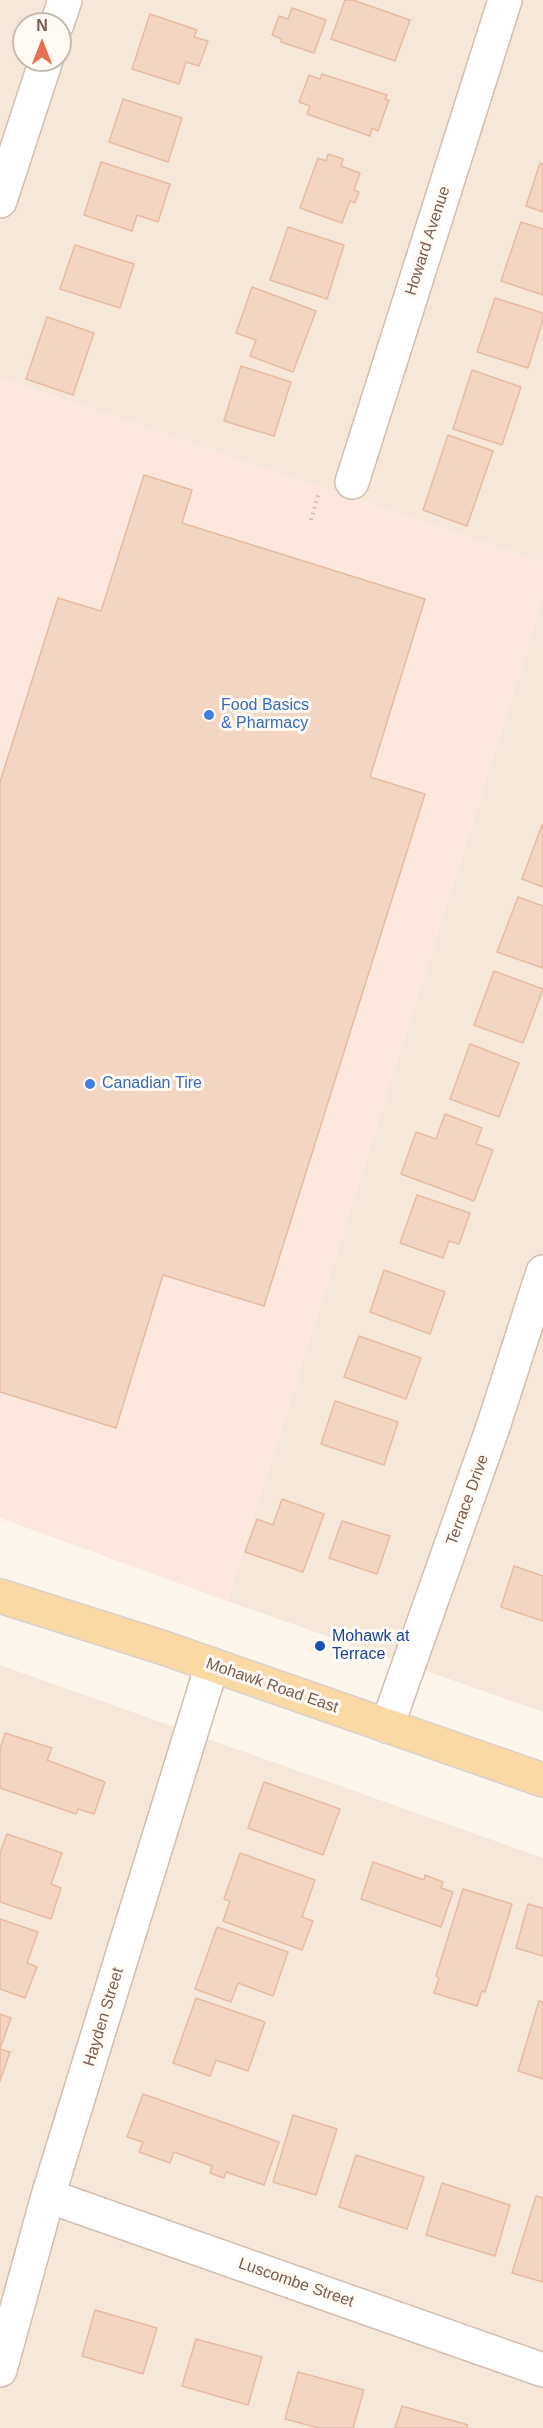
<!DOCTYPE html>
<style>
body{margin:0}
#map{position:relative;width:543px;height:2428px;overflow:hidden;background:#fdf6ec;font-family:Arial,sans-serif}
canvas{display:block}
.north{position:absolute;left:12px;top:12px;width:60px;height:60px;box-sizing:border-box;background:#fffaf3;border:2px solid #cabbb1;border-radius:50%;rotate:0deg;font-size:16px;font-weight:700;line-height:24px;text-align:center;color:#7a5c4d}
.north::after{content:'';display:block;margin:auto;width:21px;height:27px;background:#e76f51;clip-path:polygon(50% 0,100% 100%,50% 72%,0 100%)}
</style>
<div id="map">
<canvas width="543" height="2428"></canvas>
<div class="north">N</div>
</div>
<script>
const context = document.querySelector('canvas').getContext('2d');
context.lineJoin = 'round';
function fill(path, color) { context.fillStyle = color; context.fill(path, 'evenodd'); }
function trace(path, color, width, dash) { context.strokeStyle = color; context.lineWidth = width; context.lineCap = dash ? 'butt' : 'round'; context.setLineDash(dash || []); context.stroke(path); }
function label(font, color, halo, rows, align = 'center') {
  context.font = font + ' Arial,sans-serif'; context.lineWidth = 6; context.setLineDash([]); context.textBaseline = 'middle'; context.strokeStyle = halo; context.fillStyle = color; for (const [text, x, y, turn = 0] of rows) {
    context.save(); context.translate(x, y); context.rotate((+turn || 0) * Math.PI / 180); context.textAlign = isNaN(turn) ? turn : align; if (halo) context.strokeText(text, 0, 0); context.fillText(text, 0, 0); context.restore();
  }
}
fill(new Path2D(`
 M0,0h543v563l-543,-185zM24,24h36v36h-36z
 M543,598v1114l-316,-111z
 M0,1665l543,193v570h-543z`), '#f5e8da');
fill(new Path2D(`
 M0,378l543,185v35l-316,1003 -227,-83z`), '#fde8e0');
const building = new Path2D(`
 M345,0h8l57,20 -15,41 -64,-22z
 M292,8l34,12 -12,33 -33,-11 1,-3 -10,-4 7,-19 9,3z
 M150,14l47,16 -3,7 14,4 -9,25 -13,-4 -7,22 -47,-15z
 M322,74l65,21 -2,4 4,1 -11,31 -6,-3 -2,8 -63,-22 3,-8 -11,-4 10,-27 11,4z
 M123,99l59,19 -14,44 -59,-20z
 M328,154l15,5 -2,7 19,7 -6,17 5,2 -4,11 -5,-2 -8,22 -42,-15 18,-50 8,3z
 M101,162l69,22 -12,38 -21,-7 -5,16 -48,-16z
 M540,163l3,1v48l-17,-6z
 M521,222l22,7v66l-42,-14z
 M288,227l56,18 -17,54 -57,-19z
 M75,245l59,19 -14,44 -60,-19z
 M252,287l64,24 -23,61 -43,-16 6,-16 -20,-7z
 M495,298l48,15v7l-15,48 -51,-16z
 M47,317l47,16 -21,62 -47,-16z
 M241,366l50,16 -17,54 -50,-15z
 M472,370l49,17 -19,58 -49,-16z
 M448,435l45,16 -26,75 -44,-16z
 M144,475l48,15 -10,33 243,76 -55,178 55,17 -161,512 -101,-31 -47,153 -116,-36v-610l58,-184 43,13z
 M542,825h1v62l-21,-8z
 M518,897l25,9v62l-46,-16z
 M494,971l49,18 -20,54 -49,-18z
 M470,1044l49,19 -20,54 -49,-18z
 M445,1114l37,14 -6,16 17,6 -19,51 -73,-27 15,-42 20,7z
 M417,1195l53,18 -11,31 -10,-3 -6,17 -43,-15z
 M384,1270l61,22 -15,42 -60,-22z
 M359,1336l62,22 -15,41 -62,-22z
 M335,1401l63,21 -14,43 -63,-21z
 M282,1499l42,15 -21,58 -58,-20 12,-33 16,6z
 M342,1521l48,15 -13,38 -48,-16z
 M514,1566l29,10v45l-42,-14z
 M5,1733l47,15 -5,12 58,22 -11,32 -16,-5 -2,5 -76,-26v-39z
 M264,1782l76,27 -17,46 -75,-27z
 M7,1834l55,19 -11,31 10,4 -10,31 -51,-17v-49z
 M240,1853l75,27 -13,37 11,4 -11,29 -79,-29 7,-20 -6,-2z
 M373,1862l51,18 1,-5 18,7 -2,6 12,4 -12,35 -80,-28z
 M463,1889l49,15 -27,88 -3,-1 -5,15 -43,-13 5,-15 -3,-2z
 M528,1904l15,4v48l-27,-8z
 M0,1919l38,13 -11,31 10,4 -12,31 -25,-9z
 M217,1927l71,25 -15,44 -35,-13 -7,19 -36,-13z
 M196,1998l69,24 -17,49 -32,-11 -6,16 -37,-13z
 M539,2001l4,1v77l-25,-8z
 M0,2014l11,4 -11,31 10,3 -10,29z
 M143,2094l136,48 -15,43 -38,-13 -2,6 -14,-5 2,-7 -38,-14 -4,11 -31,-11 4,-10 -16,-5z
 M293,2115l44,14 -21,66 -43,-13z
 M356,2155l68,22 -17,52 -68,-22z
 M442,2183l68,22 -15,51 -69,-21z
 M536,2196l7,2v84l-31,-9z
 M95,2310l62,18 -14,46 -61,-18z
 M196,2339l66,18 -14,48 -66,-19z
 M298,2372l66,18 -11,38h-34l-34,-9z
 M402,2406l66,19 -1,3h-72z`);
fill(building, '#f3d5c3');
trace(building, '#e6bba3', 1.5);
const minor = new Path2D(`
 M57,24l8,-24
 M0,201l46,-141
 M352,482l153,-482
 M387,1726l106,-299 50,-155
 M48,2196l495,174
 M0,2370l48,-174 164,-531`);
const major = new Path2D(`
 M0,1596l161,51 382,133`);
trace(minor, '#d1beb0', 36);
trace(major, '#dad1cd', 36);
trace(new Path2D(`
 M311,520l8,-28`), '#d9b8a5', 4, [1.5, 4.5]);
trace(minor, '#fff', 33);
trace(major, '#fbd9a5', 33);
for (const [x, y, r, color] of [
 [209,715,6,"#3f7fe0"],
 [90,1084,6,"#3f7fe0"],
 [320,1646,6,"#1a4fb4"]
]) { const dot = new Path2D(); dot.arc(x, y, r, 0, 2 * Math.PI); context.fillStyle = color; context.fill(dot); trace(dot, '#fffaf3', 2); }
label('16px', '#7a5c4d', '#fffaf3', [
 ["Howard Avenue",428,241,-72],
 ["Terrace Drive",468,1500,-70],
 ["Mohawk Road East",272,1686,19],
 ["Hayden Street",104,2017,-73],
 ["Luscombe Street",296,2283,19]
]);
label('16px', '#366cbe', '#fffaf3', [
 ["Food Basics",221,706],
 ["& Pharmacy",221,724],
 ["Canadian Tire",102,1084]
], 'left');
label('16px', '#164399', '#fffaf3', [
 ["Mohawk at",332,1637],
 ["Terrace",332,1655]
], 'left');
</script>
